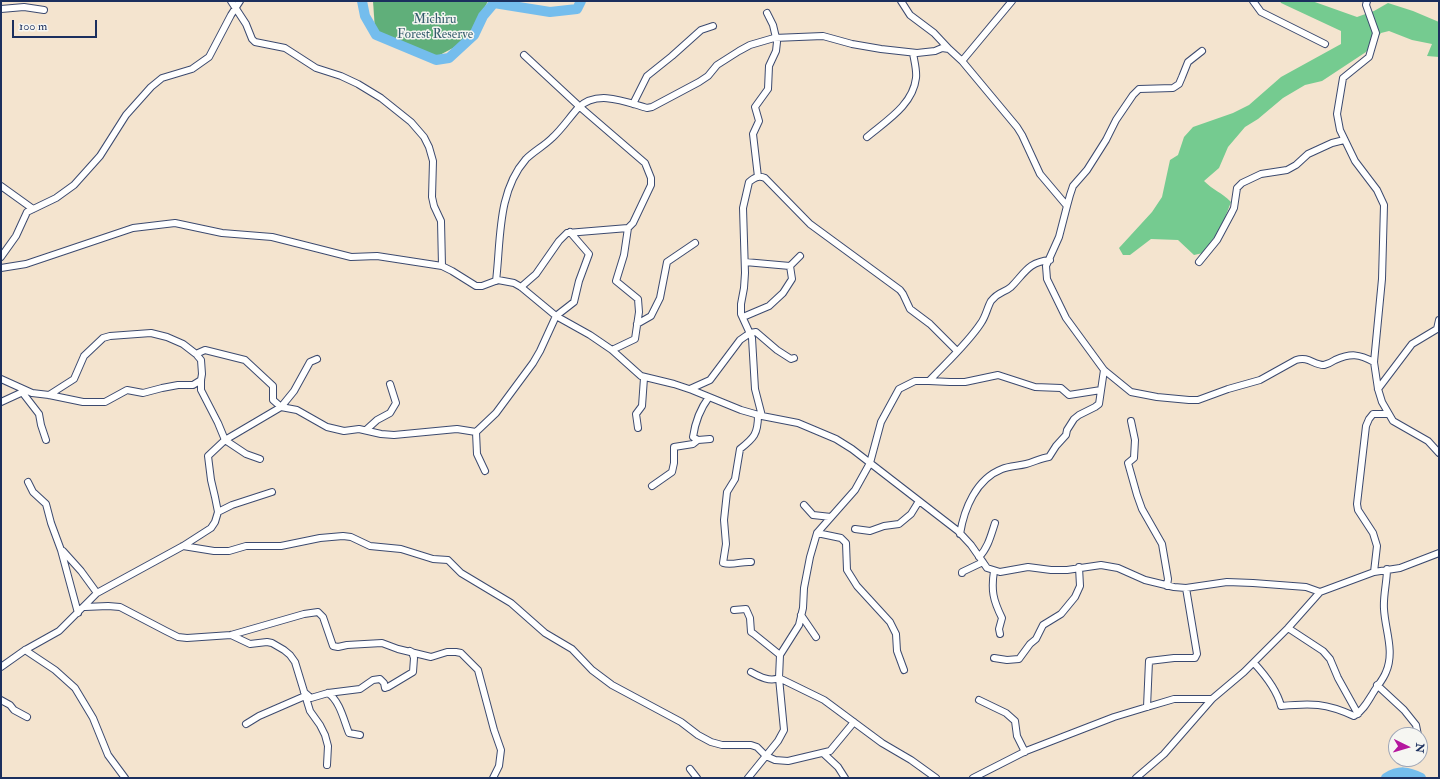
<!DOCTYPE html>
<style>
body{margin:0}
#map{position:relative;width:1440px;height:779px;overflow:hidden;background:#f4e4cf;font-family:"IM FELL Double Pica",serif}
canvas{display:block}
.frame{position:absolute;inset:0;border:2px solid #1b2f5e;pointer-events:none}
.north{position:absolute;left:1388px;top:727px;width:40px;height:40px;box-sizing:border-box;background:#f6f6f2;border:1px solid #9ea6b7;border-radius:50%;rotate:95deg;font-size:11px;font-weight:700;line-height:16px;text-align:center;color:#1b2f5e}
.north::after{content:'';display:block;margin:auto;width:14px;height:18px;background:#b5179e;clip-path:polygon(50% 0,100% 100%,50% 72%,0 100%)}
.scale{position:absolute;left:12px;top:20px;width:85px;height:18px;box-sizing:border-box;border:2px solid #1b2f5e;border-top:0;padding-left:5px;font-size:12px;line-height:14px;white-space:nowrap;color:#1b2f5e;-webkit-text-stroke:3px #f6f6f2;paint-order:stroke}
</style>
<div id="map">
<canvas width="1440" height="779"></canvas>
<div class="frame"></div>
<div class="north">N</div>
<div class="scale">100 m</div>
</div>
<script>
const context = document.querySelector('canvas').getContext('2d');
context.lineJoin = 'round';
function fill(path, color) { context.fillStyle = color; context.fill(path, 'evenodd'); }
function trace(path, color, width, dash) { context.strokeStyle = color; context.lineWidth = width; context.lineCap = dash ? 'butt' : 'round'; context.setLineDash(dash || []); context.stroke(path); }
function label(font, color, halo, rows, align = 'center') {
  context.font = font + ' "IM FELL Double Pica",serif'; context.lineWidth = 3; context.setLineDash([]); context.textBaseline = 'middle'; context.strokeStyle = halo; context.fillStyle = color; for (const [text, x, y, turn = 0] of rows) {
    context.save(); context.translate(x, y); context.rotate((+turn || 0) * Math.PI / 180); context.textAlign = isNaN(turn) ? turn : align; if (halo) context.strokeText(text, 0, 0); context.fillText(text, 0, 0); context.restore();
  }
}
fill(new Path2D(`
 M1280,1h32l45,16 17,-6 14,-8 25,8 26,11v35l-12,-1 5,-12 -20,-4 -23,-9 -8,2 -15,19 -44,29 -17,4 -22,13 -25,21 -13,8 -17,20 -9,21 -15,13c9,9 17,11 27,21l-10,26 -18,25 -9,2 -16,-15 -27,-1 -21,16h-7l-4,-7 33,-36 10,-15 8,-37 8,-5 6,-18 9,-10 40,-14 16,-8 32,-28 60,-33v-13l-60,-28z`), '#75cb90');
fill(new Path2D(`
 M373,1h115l-20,39 -32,17 -61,-27z`), '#60af7a');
trace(new Path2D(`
 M362,1l3,15 11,19 60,25 13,-2 25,-23 9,-19 11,-13 56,9 27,-3 4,-8
 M1386,778c13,-8 22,-7 35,0`), '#74bded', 10);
const minor = new Path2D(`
 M231,1l15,23 6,15 3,3 30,6 31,20 25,8 17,8 23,14 30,24 13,15 5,10 4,14 -1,36 2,9 7,15 1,45
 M901,1l9,14 24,18 15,16
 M1253,1l8,11 64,32
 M1367,1l-1,4 10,28 -7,24 -26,21 -6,36 3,16 15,31 22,29 7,15 -2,74 -8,83 4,27 4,13 11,19 35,20 11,12
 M1,9l23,-2 20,3
 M962,61l50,-60
 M633,104l14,-28 25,-20 29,-26 12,-4
 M867,137c19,-16 46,-32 49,-59 1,-8 -2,-18 -3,-25
 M758,177l-5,-43 6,-13 -4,-14 13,-18 1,-23 7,-15 1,-9 -4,-17 -6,-12
 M1,186l32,23
 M1067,206l3,-11 3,-9 14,-16 19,-30 10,-20 17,-25 6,-6 34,-1 6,-4 3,-7 6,-15 14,-11
 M1,257l15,-21 11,-24 29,-14 18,-13 26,-29 26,-41 25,-28 11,-9 30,-9 17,-12 22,-42 9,-14
 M745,262l45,4
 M1199,262l18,-22 15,-28 2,-4 3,-20 5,-5 19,-9 26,-4 9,-5 12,-11 24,-11 12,-3
 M1,268l25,-4 107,-36 42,-5 47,10 50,4 79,20 26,-1 65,10 10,5 24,15h6l16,-6 16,3 7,4 35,29 34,19 22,15 29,26 33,8 18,6 49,20 21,6 36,7 38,16 16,10 106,82 13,14 16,23 13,4 28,-5 23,3h16l34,-5 17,3 27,12 29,7 12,1 41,-6 26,1 53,4 14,5
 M496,281c5,-41 1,-89 30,-122 8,-8 18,-13 26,-21 10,-9 17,-20 26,-30 19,-19 48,-6 69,0l5,-1 47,-25 9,-6 9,-11 22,-14 11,-6 24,-7 49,-2 29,8 29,5 36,4 18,-2 7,-3 7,1 13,12 55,66 5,8 18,39 27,32 -8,31 -13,29 1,13 19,39 38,52 27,22 26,5 32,3h9l30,-11 32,-9 36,-20c13,-4 17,5 28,5 4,-1 8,-3 11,-5 16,-7 24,-6 39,2
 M521,287l15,-13 23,-33 8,-8 61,-5 5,-5 18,-38v-7l-6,-15 -65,-56 -56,-52
 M743,317l26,-11 14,-13 9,-14 -2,-13 10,-10
 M637,324l14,-8 9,-18 7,-36 28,-19
 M612,350l23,-11 4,-27 -1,-13 -22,-18 8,-26 4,-27
 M196,354l9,-4 40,10 28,26v14l8,7 16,3 30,17 17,4 15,-2 22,5 13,1 63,-6 19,3
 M1,379l31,14 17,2 34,7h22l22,-12 16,3 19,-5 16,-3h15l8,-5
 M929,381l21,1h15l33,-7 37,12 26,1 8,7 32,-5
 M690,389l20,-9 30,-40 10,-7 6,-1 21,18 14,9 3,-1
 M1378,389l34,-45 25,-15 2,-9
 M22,392l17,22 2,11 5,15
 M49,395l25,-16 10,-23 19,-18 7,-2 41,-3 16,4 16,7 13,10 5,6 1,14 -1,6v10l17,33 7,17 21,14 14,5
 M709,397c-9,12 -14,26 -16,40l5,3 12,-1
 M1,402l24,-11
 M762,416l-7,-27 -3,-51 -11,-24v-10l3,-16 1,-15 -2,-65 6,-26c5,-4 9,-7 16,-4l45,46 90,66 3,4 7,15 20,15 27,27
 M1131,421l4,19 -1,18 -6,5 9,32 5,14 20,35 6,35 -1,7
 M638,428l-2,-14 6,-8 2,-28
 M366,430l11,-10 13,-7 6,-10 -6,-19
 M485,471l-8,-17 -1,-22 20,-19 37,-50 7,-12 16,-35 18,-14 5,-21 10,-27 -19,-22
 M28,482l5,10 13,12 5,19 10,27 17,63
 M652,486l20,-14 2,-9v-16l19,-3 5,-4
 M804,505l9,10 18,2
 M218,512l14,-7 40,-13
 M855,529l15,2 14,-5 15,-2 12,-10 8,-13
 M817,533l24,5 5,5 1,27 10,16 33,36 6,12 1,17 7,19
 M960,534c4,-25 16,-55 42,-65 7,-3 16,-3 24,-5 8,-2 15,-6 23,-7l7,-11 10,-11 1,-5 7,-11 5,-4 16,-8 4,-3 5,-34
 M183,546l31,5h15l17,-5h35l39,-8 23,-2 8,1 19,9 31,3 32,10 15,1 13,13 50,30 34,30 27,16 20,21 20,15 69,37 17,13 13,7 11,3h29l6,2 9,9 9,4 13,1 42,-10 24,-29
 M63,551l18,20 16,22
 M979,557c9,-9 12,-22 16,-34
 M751,562c-9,-1 -19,4 -28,1l3,-19 -2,-24 3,-28 8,-13 5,-30c14,-11 18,-15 18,-34
 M994,571c-3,19 -1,29 8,47l-3,11 1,5
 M1374,572l3,-26 -4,-13 -15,-23 -1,-6 9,-78 3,-7 4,-5h15
 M962,573v-1l21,-10
 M85,607l23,-1 12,1 46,24 12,6 9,1 44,-3 73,-21 14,-2 5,5 10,29 5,1 9,-2 35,-2 16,6 33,8 16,-5h9l5,1 17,17 16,60 7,20 -2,16 -6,12
 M734,610l12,-1 4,9 1,14 3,2 26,21
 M801,615l15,22
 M1288,628l35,23 7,8 8,19 20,36
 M231,635l19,9 17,-2 5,1 12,7 6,5 5,7 15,49 10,14 5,10 3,11 -1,19
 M25,650l30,20 20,18 18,30 15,37 17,23
 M994,658l13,2 12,-1 11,-15 6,-5 7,-14 18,-11 14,-17 5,-11 -1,-19
 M1254,663c11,12 23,27 27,43 30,-3 45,-3 73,10 9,-5 14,-15 19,-23 4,-7 10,-13 13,-21 9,-21 -1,-42 -2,-63 -1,-13 3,-27 3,-40
 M1,667l24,-17 34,-19 38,-38 86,-47 28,-18 4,-6 3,-10 -3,-15 -4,-17 -3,-24 17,-16 56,-33 13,-16 16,-29 7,-3
 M751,672c9,5 19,10 28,6l45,22 58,43 29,17 25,18
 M1377,685l27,25 12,15 2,10
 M304,692l7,6 17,-5 32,-4 13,-9 7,-1 4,4 1,5 3,-1 25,-15 1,-14 -2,-6 -2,-1
 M328,693c12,8 16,28 21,40l11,2
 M1,700l9,5 4,5 13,7
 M979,700l27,13 9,8 2,15 8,16
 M1147,707l2,-46 25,-3h21l2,-4 -11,-66
 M246,724l13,-8 46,-20
 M823,753l15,14 7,11
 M690,769l7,9
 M748,778l30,-37 6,-11 -5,-52 1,-23 19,-30 4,-17 1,-20 6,-31 7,-24 38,-43 15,-27 11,-41 18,-33 16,-8h14c17,-18 39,-38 52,-58 5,-7 6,-15 10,-22 8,-10 13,-8 20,-14 14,-14 17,-25 39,-27
 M973,778l53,-27 88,-34 33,-10 27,-8h38
 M1136,778l28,-24 48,-55 32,-27 44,-44 32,-36 54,-20 26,-4 39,-15`);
trace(minor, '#3c4a6f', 8);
trace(minor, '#fff', 6);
label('13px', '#365e6d', '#f6f6f2', [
 ["Michiru",435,20],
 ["Forest Reserve",435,35]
]);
</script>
